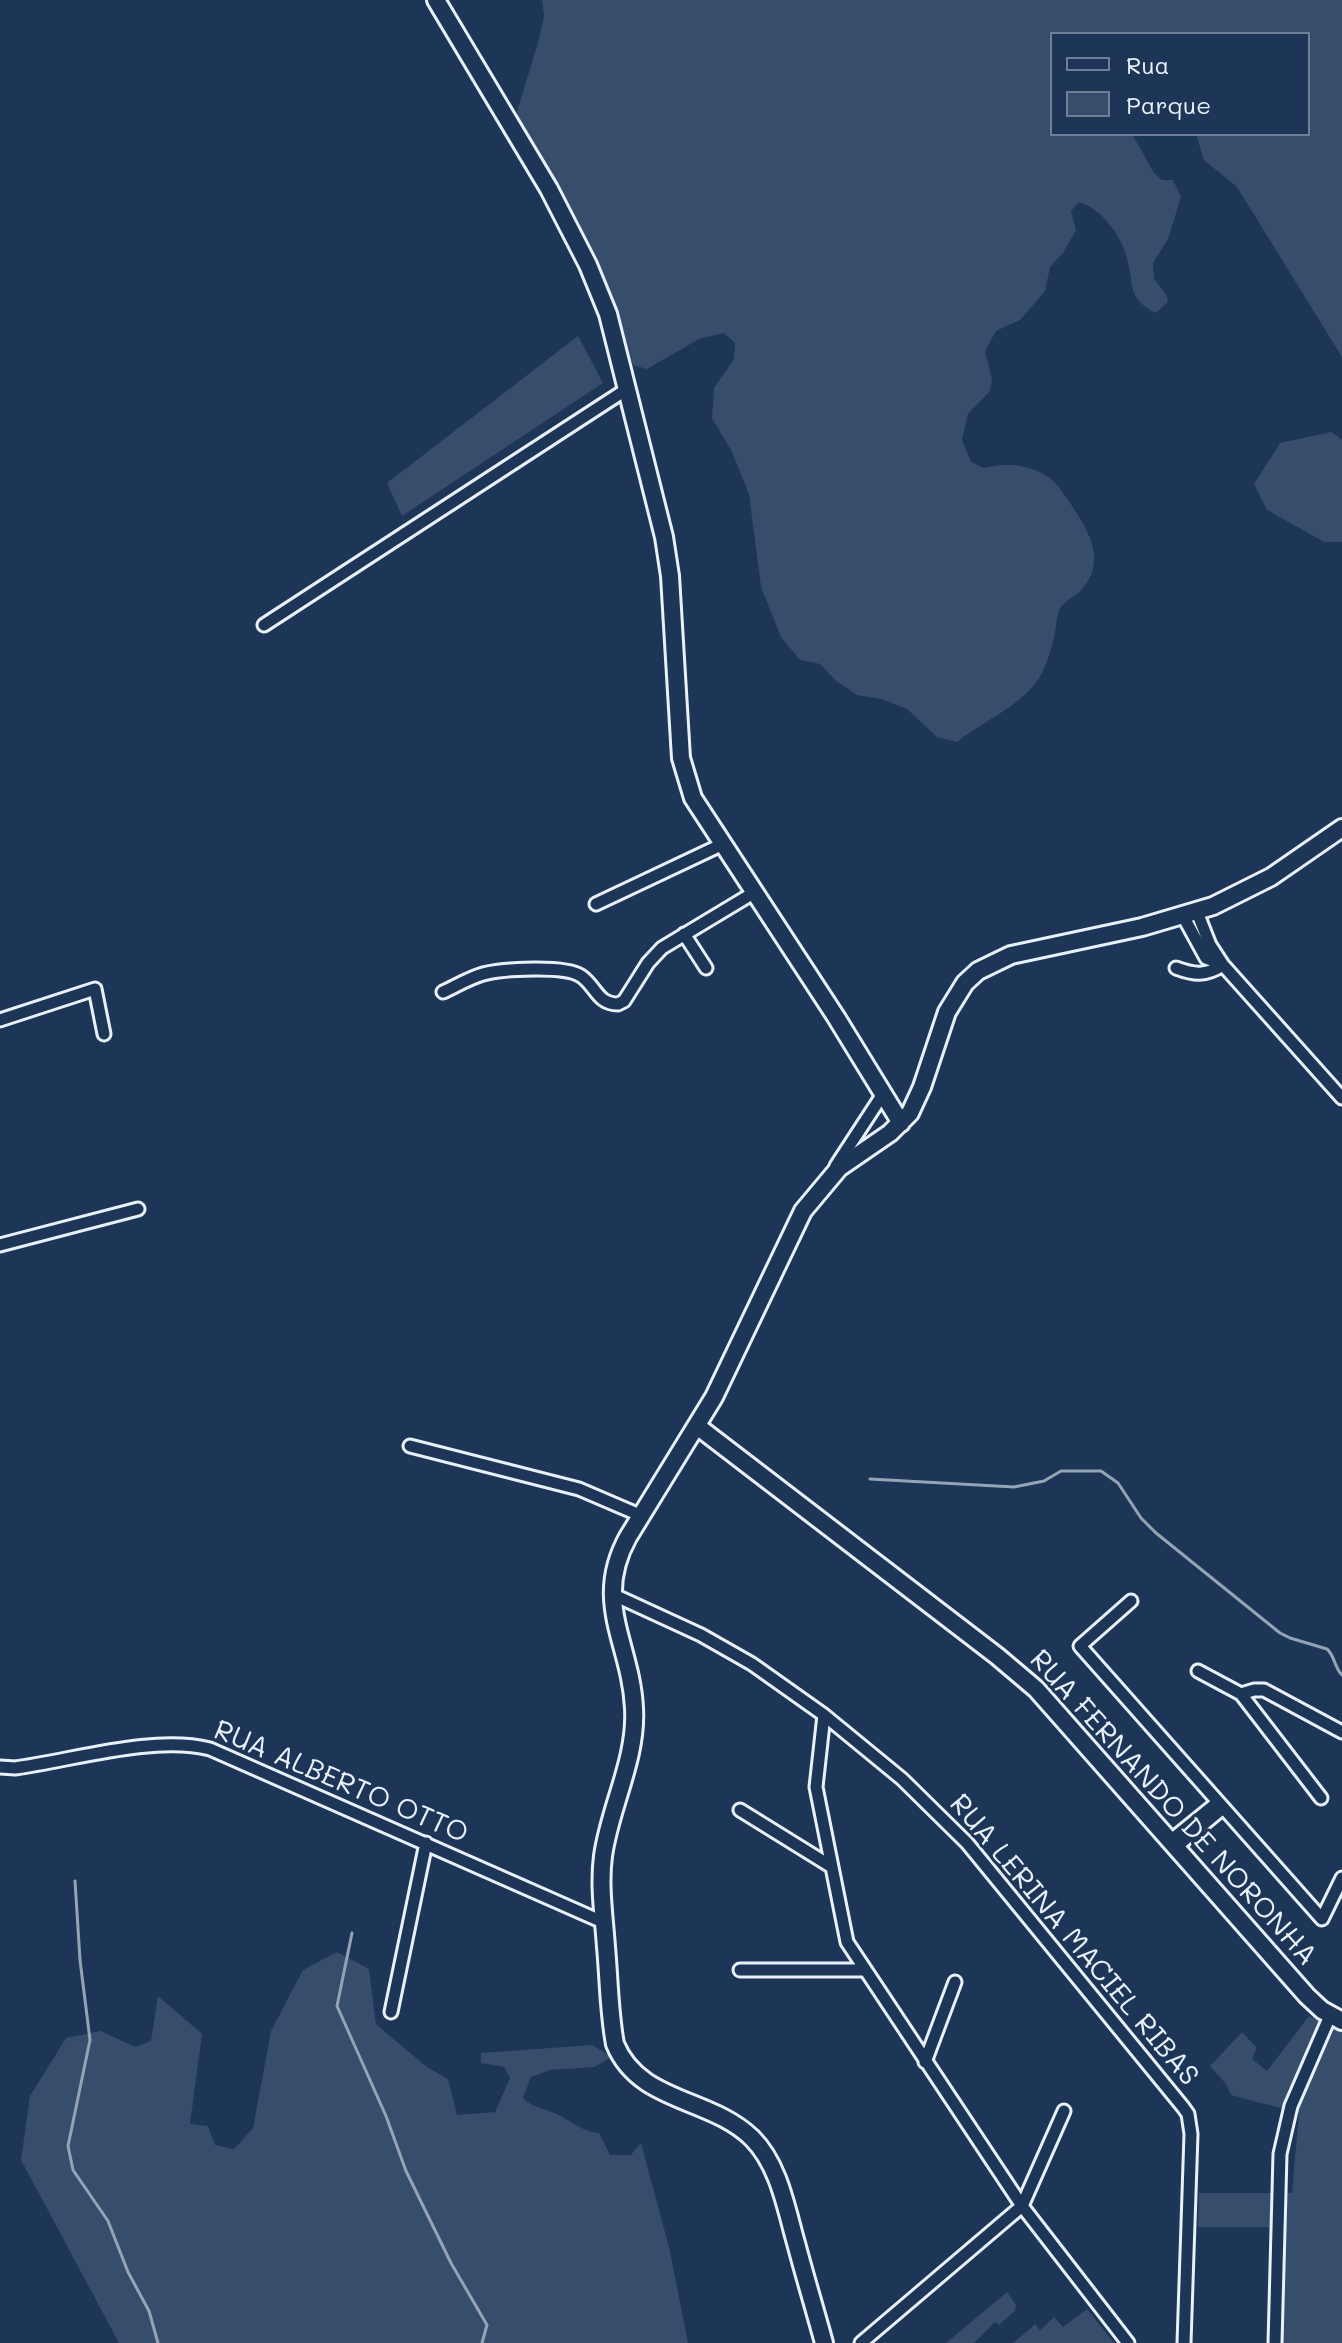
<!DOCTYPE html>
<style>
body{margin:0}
#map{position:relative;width:1342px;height:2343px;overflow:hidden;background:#1d3557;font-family:Mali,sans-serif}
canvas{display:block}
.legend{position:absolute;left:1050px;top:32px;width:260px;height:104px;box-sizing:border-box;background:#1d3557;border:2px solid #6e8097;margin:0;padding:10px 14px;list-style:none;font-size:24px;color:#e8f1f8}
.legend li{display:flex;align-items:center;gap:16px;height:40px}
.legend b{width:40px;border:2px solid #6e8097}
</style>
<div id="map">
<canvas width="1342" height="2343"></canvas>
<ul class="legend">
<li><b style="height:10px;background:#1d3557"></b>Rua</li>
<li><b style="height:22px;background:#374d6c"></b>Parque</li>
</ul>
</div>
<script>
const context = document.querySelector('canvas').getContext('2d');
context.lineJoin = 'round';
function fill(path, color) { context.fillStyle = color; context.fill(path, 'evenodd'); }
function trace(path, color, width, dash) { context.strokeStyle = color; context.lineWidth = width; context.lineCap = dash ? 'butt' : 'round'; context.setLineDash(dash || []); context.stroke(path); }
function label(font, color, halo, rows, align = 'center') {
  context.font = font + ' Mali,sans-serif'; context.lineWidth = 6; context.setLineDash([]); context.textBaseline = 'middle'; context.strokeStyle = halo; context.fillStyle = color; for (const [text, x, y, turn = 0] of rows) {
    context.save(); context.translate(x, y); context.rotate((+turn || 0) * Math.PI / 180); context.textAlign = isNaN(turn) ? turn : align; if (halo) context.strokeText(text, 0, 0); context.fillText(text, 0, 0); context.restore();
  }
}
fill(new Path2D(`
 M542,0h800v357l-105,-170 -33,-27 -8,-26h112v-100h-256v100h80l22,39 8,7h11l8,17 -13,42 -15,24 1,16 12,15 2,8 -12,11c-28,-14 -22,-25 -28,-51 -5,-24 -26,-54 -49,-60l-8,9 5,19 -13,23 -13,14 -5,24 -25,29 -24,11 -11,20 7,28 -2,12 -22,23 -6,26 9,22 13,6c26,-7 60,-3 77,22 19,28 50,65 22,98 -6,8 -18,12 -23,20 -4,8 -4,22 -6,30 -3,12 -7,25 -12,35 -16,31 -59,48 -85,69l-20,-5 -30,-28 -26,-10 -24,-4 -21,-14 -16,-17 -20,-4 -19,-23 -20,-50 -12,-93 -18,-44 -19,-32 2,-30 20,-29 1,-16 -11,-10 -25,6 -52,30 -14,-4 -28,-80 -84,-154 -4,-19 22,-73 5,-23z
 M578,336l25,47 -201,133 -15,-33z
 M1331,432l11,8v102h-18l-57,-32 -13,-26 26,-41z
 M337,1952l32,17 7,55 51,43 21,12 9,36 38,-3 15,-34 -6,-11 -23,-4v-10l111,-8 20,12 -18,10 -44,3 -19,7 -8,21c9,9 17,9 29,14 18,7 27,19 47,21l11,22h21l10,-12 28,104 19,96h-569l-98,-183 9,-64 36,-58 35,-7 34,16 16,-6 7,-45 44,38 -12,90 18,2 7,19 19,4 19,-21 18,-97 32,-61z
 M1309,2016l33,15v312h-61l2,-116h-85l1,-34h93l7,-80 -68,-18 -5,-11 -16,-18 32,-34 15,16 -5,11 15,12z
 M1007,2292l9,13 -1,6 -16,14 -4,-3 -21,21h-28z
 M1087,2309l27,34h-101l22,-19 5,6 14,-13 9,10z`), '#374d6c');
trace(new Path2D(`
 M870,1479l144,8 30,-6 17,-10h40l17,12 23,35 15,15 124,100 10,5 37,11c8,7 7,18 15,26
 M75,1881l5,79 10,80 -22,106 5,24 35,51 20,51 21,39 9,32
 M352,1933l-15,73 49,110 20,55 45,92 36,62 -5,18`), '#95a4b5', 3);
const street = new Path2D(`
 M264,625l363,-236
 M596,904l127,-60
 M1197,912l13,33 13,20 119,133
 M1183,916l23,42 16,6
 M684,934l22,34
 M1176,968c19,7 29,8 47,-3
 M443,992c13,-6 26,-14 40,-18 19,-5 82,-9 98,2 15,10 16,28 37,28l6,-3 24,-38 14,-15 93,-56
 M0,1020l95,-31 9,45
 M836,1166l47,-72
 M0,1245l138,-36
 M410,1446l169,43 63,27
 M612,1594l89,41 51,29 72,51 78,64 65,64 216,264 5,7 3,20 -7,209
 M1131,1601l-51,45 242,273 20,-41
 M1198,1671l43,23 80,104
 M1241,1694l13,-4h10l78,42
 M824,1715l-8,72 31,155 175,264 106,137
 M0,1767l15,1c59,-8 138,-33 195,-19l395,174
 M740,1810l92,57
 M1170,1841l48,-39
 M1176,1847l47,-39
 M740,1970h123
 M391,2012l35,-169
 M925,2062l30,-80
 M861,2343l161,-137 42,-95
 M1275,2343l5,-189 11,-48 39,-90`);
const secondary = new Path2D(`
 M436,0l113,189 39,76 20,49 56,223 6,39 11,182 12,40 143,219 65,106
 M697,1426l300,230 39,33 271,307 15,14 20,11
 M824,2343c-9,-33 -19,-66 -28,-100 -10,-35 -17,-78 -44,-105 -42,-41 -113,-35 -137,-94 -6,-32 -6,-65 -9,-97 -2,-30 -7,-61 -3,-91 7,-50 34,-97 31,-148 -3,-64 -42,-106 -6,-171l86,-140 89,-186 36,-43 51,-35 20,-20 12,-26 25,-75 18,-29 13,-12 33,-16 131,-28 71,-21 58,-29 71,-49`);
trace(street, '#e8f1f8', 17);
trace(secondary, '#e8f1f8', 22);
trace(street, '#1d3557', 11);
trace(secondary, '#1d3557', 16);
label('28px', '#e8f1f8', '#1d3557', [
 ["RUA ALBERTO OTTO",341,1782,23],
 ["RUA FERNANDO DE NORONHA",1173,1808,48],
 ["RUA LERINA MACIEL RIBAS",1074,1940,50]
]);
</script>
